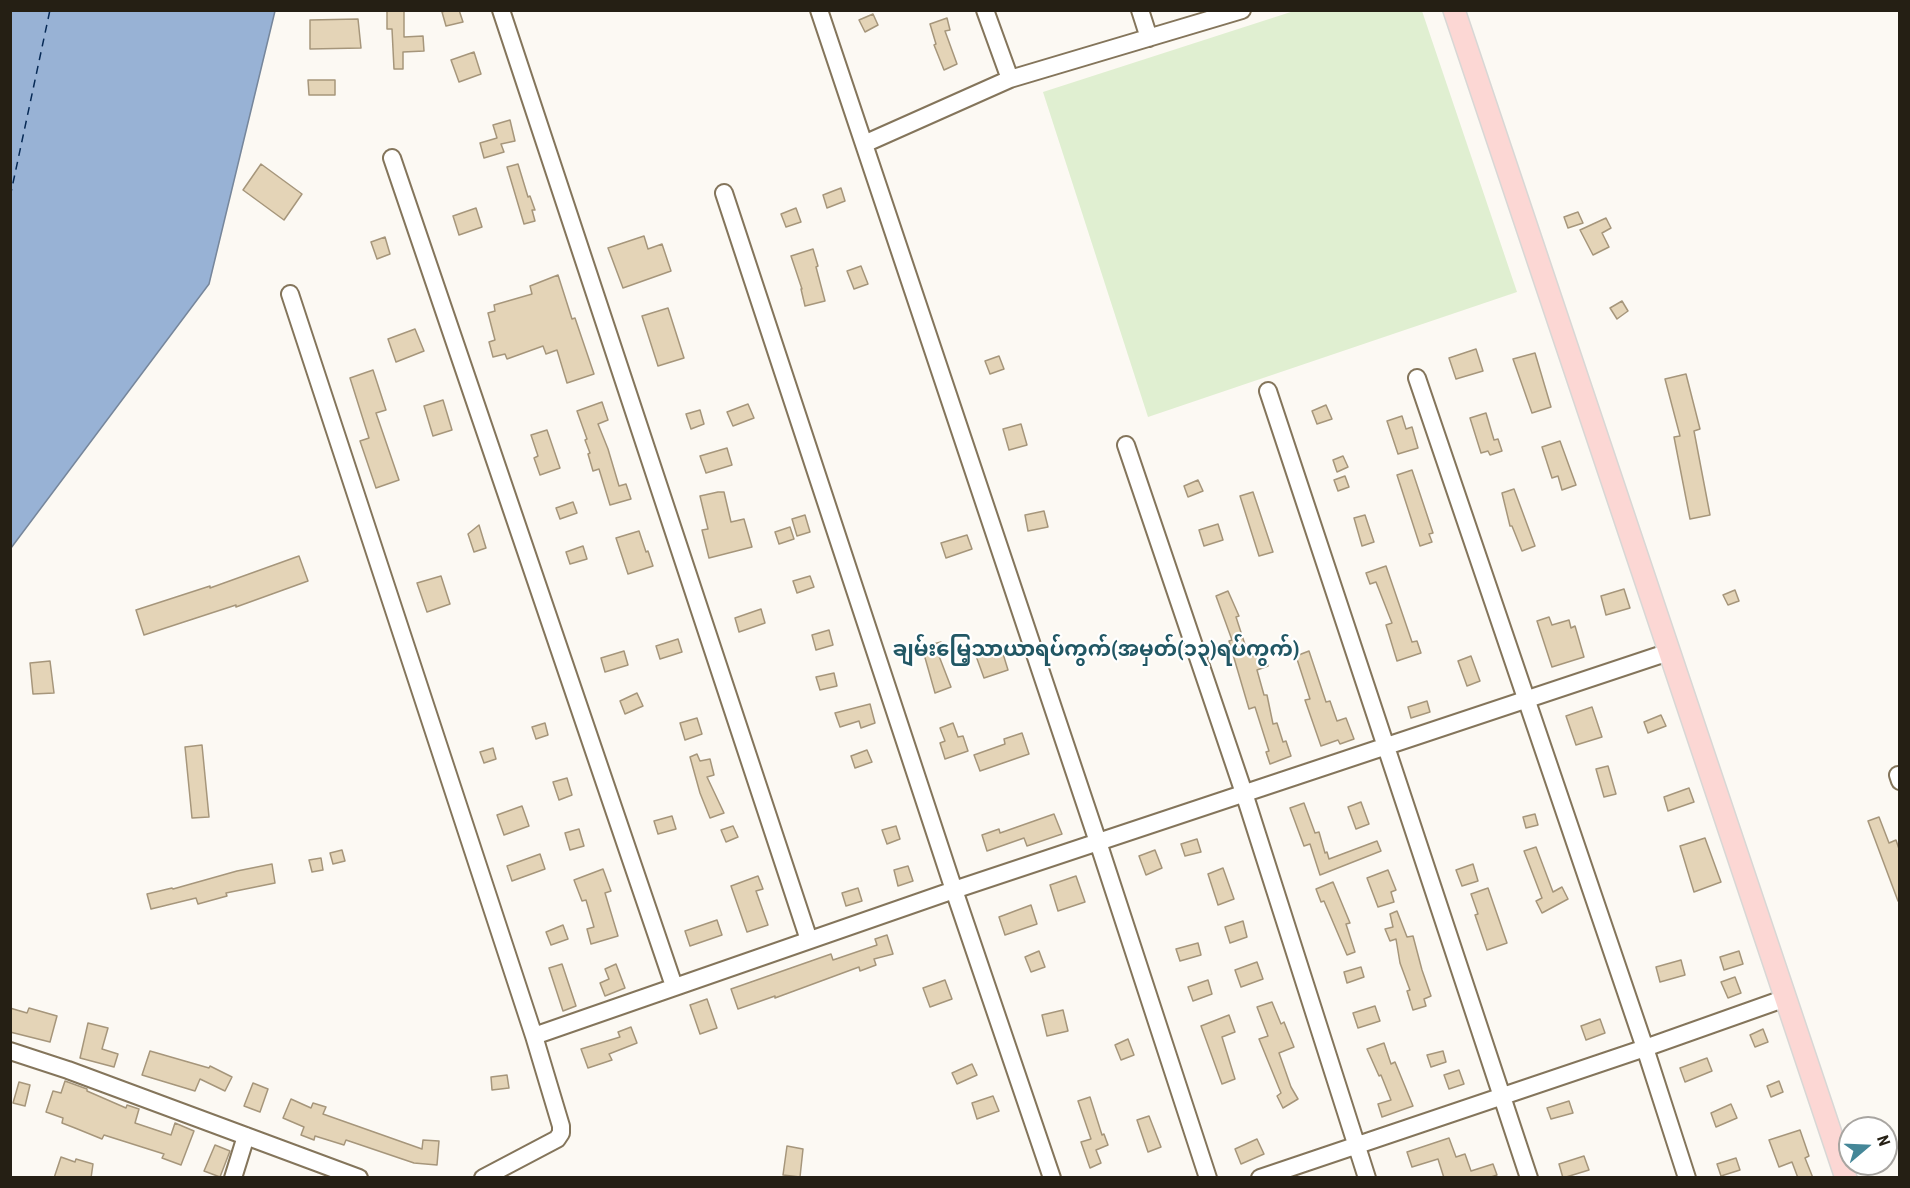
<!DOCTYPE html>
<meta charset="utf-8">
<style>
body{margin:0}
#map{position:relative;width:1910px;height:1188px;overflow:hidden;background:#fcf9f3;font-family:"Roboto Condensed",sans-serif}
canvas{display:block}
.frame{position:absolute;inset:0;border:12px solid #251f14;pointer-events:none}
.north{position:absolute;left:1838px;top:1116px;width:60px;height:60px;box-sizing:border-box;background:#fff;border:2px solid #a8a5a1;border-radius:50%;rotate:71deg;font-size:16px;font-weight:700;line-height:24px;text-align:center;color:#251f14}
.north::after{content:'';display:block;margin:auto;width:21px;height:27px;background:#458798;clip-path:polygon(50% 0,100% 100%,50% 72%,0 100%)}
</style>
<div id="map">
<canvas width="1910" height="1188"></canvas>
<div class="frame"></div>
<div class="north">N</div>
</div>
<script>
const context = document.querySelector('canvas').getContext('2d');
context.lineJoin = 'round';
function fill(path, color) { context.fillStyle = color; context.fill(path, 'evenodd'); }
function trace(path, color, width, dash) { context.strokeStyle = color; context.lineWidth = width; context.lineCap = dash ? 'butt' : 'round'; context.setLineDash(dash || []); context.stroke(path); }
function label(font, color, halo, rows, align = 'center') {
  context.font = font + ' "Roboto Condensed","Noto Sans Myanmar",sans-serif'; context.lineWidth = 4.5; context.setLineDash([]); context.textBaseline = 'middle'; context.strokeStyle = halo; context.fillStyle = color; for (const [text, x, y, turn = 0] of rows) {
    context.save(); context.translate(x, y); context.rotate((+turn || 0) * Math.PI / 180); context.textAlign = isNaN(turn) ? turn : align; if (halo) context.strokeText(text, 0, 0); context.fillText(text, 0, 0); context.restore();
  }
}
fill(new Path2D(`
 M1297,10l125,1 95,281 -369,125 -105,-325z`), '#e0efd1');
const water = new Path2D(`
 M11,10l264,1 -66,273 -198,264z`);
fill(water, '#98b2d5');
trace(water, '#76869b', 1.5);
trace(new Path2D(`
 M10,197l40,-187`), '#072a56', 1.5, [8, 6]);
const building = new Path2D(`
 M448,10h11l4,12 -17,4 -4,-14z
 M387,11h17v26l19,-1 1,15 -21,1v17h-9l-2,-40h-5z
 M873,14l5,11 -13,7 -6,-12z
 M947,18l3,12 -5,1 12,33 -13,6 -10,-25 2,-1 -6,-20z
 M358,19l3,29 -51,1v-29z
 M474,52l7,22 -22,8 -8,-22z
 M308,80h27v15h-26z
 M510,120l5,21 -14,3 3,8 -20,6 -4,-15 17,-5 -4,-13z
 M261,164l41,30 -18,26 -41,-30z
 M518,164l10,33 2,-1 5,14h-3l3,11 -11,3 -17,-57z
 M841,188l4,13 -18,7 -4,-13z
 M476,208l6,19 -23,8 -6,-19z
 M796,208l5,14 -15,5 -5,-13z
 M1578,212l5,11 -15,5 -4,-11z
 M1606,218l5,10 -9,5 7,14 -16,8 -13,-25z
 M644,236l4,13 14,-5 9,27 -48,17 -15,-40z
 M385,237l5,17 -13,5 -6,-17z
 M813,249l5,17 -2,1 9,34 -20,5 -4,-17h1l-11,-33z
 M861,266l7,18 -14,5 -7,-18z
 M558,275l14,44 3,-1 19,56 -27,9 -10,-33 -11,4 -3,-8 -36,13 -2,-5 -12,3 -4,-15 6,-2 -7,-27 7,-2 -1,-6 38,-11 -2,-8z
 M1622,301l6,10 -11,8 -7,-11z
 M668,308l16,50 -26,8 -16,-50z
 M415,329l9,22 -28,11 -8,-23z
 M1476,349l7,22 -27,8 -7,-21z
 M1535,353l16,54 -19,6 -19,-54z
 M999,356l5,13 -14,5 -5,-13z
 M373,370l13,40 -10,3 23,67 -23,8 -16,-47 9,-3 -19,-60z
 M1686,374l14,55 -6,2 16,84 -20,4 -16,-82 6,-1 -15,-57z
 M443,400l9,30 -19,6 -9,-30z
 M602,402l6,18 -10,4 10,25 11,37 7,-2 5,15 -21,6 -11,-36 -6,2 -5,-17 2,-1 -5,-13 2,-1 -10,-28z
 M748,404l6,14 -21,8 -6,-14z
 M1326,405l6,14 -15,5 -5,-13z
 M700,410l4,14 -13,5 -5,-15z
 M1486,413l8,27 4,-1 4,12 -12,4 -2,-4 -7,2 -11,-35z
 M1402,416l4,13 6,-2 6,21 -20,6 -11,-33z
 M1021,424l6,21 -18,5 -6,-21z
 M547,430l13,38 -20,7 -6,-17 4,-2 -7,-21z
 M1560,441l16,44 -14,5 -4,-14 -6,2 -10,-31z
 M727,448l5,17 -26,8 -6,-17z
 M1343,456l5,11 -11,5 -4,-12z
 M1412,470l21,63 -4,1 3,8 -12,4 -23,-71z
 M1345,476l4,11 -11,4 -4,-11z
 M1198,480l5,11 -15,6 -4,-11z
 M1514,489l21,57 -13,5 -10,-25h-2l-8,-33z
 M718,492h6l7,30 13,-3 8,28 -43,11 -7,-28 6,-1 -8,-33z
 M1253,492l20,60 -14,4 -19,-60z
 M573,502l4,11 -17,6 -4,-11z
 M1044,511l4,16 -20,4 -3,-16z
 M805,515l5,17 -13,4 -5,-17z
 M1365,515l9,27 -12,4 -8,-28z
 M1218,524l5,16 -19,6 -5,-16z
 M479,525l7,23 -12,4 -6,-18z
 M790,527l4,12 -15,5 -4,-12z
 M639,531l7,21 2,-1 5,15 -25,8 -12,-36z
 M967,535l5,14 -26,9 -5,-15z
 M583,546l4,13 -17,5 -4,-12z
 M299,556l9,25 -72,26v-2l-92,30 -8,-25 74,-24v2z
 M1386,566l26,76 5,-1 4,12 -24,8 -11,-36 6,-2 -16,-41 -6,2 -4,-11z
 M441,576l9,28 -23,8 -10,-29z
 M810,576l4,11 -17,6 -4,-12z
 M1624,589l6,19 -24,7 -5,-19z
 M1735,590l4,11 -11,4 -5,-10z
 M1228,591l11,25 -3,1 13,40 15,-5 4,14 -11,4 7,25h3l6,29 4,-1 6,19 3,-1 5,15 -21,8 -4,-12 3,-1 -14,-44 -6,2 -20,-68 3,-1 -16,-44z
 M761,609l4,14 -26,9 -4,-14z
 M1549,617l3,8 17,-5 2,8 4,-2 9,31 -32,10 -15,-46z
 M829,630l4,15 -17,5 -4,-15z
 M678,639l4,13 -22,7 -4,-13z
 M941,642l4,13 -6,1 12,31 -16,6 -13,-46z
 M1001,647l7,23 -24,8 -8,-22z
 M624,651l4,14 -23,7 -4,-14z
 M1309,651l17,51 4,-1 7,20 9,-3 8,21 -14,5 -2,-4 -17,6 -16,-46 5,-1 -14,-43z
 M1471,656l9,25 -13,5 -9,-25z
 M50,661l4,32 -21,1 -3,-31z
 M834,673l3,13 -17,4 -4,-13z
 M637,693l6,13 -18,8 -5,-13z
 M1427,701l3,11 -19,6 -3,-11z
 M870,704l5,19 -14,5 -2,-7 -19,6 -5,-14z
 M1592,707l10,30 -26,8 -10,-29z
 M1661,715l5,11 -18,7 -4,-11z
 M697,718l5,16 -17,6 -5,-17z
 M545,723l3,12 -12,4 -4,-12z
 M953,723l5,14 5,-1 5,15 -23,8 -5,-16 5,-2 -5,-13z
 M1022,733l7,21 -49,17 -6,-16 31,-11 -1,-5z
 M202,745l7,72 -17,1 -7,-71z
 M493,748l3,11 -12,4 -4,-11z
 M867,750l5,12 -17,6 -4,-12z
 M697,754l3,7 10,-2 4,16 -7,2 17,36 -14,5 -10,-25 -10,-36z
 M1608,766l8,28 -12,3 -8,-28z
 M567,778l5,17 -13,5 -6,-18z
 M1689,788l5,14 -26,9 -4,-14z
 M1361,802l8,22 -13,5 -8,-22z
 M1304,803l11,30 4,-1 6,21 2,-1 2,7 48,-18 4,10 -61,24 -10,-31 -6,2 -14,-38z
 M522,806l7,20 -25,9 -7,-20z
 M1054,814l8,20 -35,12 -3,-8 -37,13 -5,-16 17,-6 1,4z
 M1535,814l3,11 -12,3 -3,-11z
 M672,816l4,13 -18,5 -4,-13z
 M1879,817l10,26 7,-3 3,9v51l-1,1 -30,-80z
 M733,826l5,11 -12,5 -5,-12z
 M896,826l4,13 -13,5 -5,-14z
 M579,829l5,17 -14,4 -5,-17z
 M1705,838l16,44 -27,10 -14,-46z
 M1197,839l4,13 -16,4 -4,-12z
 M1536,847l17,45 9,-5 6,12 -26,14 -6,-12 6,-3 -18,-47z
 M342,850l3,11 -12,3 -3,-11z
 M1155,850l7,18 -16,7 -7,-19z
 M540,854l5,15 -33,12 -5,-15z
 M321,858l2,12 -11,2 -3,-12z
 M272,864l3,19 -49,10 1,3 -29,8 -2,-6 -45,11 -4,-15 25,-6 1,1 64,-18z
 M1473,864l5,17 -16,5 -6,-16z
 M908,866l5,15 -15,5 -4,-16z
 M1223,868l11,31 -16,6 -10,-31z
 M603,869l8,22 -6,2 13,43 -27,8 -4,-15 7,-2 -8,-27 -4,1 -8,-21z
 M1388,870l8,20 -5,2 3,10 -16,5 -11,-29z
 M758,876l5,13 -7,2 12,34 -21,7 -16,-46z
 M1076,876l9,26 -27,9 -8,-26z
 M1333,882l17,41 -4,1 9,28 -8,3 -23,-54 -3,1 -5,-13z
 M858,888l4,13 -16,5 -4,-13z
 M1488,888l19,55 -20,7 -12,-35 3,-1 -7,-20z
 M1031,905l6,19 -32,11 -6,-18z
 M1397,911l10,26 6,-1 9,34 9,26 -7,3 2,7 -13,4 -6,-19 3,-1 -10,-27 -4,-24 -6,2 -5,-12 8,-2 -3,-13z
 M717,920l5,15 -32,11 -5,-15z
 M1243,921l4,16 -17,6 -5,-16z
 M563,925l5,14 -17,6 -5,-13z
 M887,935l6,19 -19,5 2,6 -16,6 -1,-4 -84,31v-2l-37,13 -7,-20 100,-35 2,6 44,-15 -2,-6z
 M1198,943l3,12 -21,6 -4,-12z
 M1039,951l6,16 -14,5 -6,-15z
 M1739,951l4,13 -19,6 -4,-13z
 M1681,960l4,15 -25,7 -4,-15z
 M1257,962l6,17 -22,8 -6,-17z
 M562,964l14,42 -13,5 -14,-43z
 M616,964l9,24 -20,8 -5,-13 9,-4 -4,-10z
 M1361,967l3,10 -17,6 -3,-11z
 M1735,977l6,16 -13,5 -7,-16z
 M945,980l7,19 -22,8 -7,-19z
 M1208,980l4,14 -19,7 -5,-14z
 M707,999l10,29 -17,6 -10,-29z
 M1272,1002l9,22 3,-2 10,25 -15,6 12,34 7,12 -15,9 -6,-12 4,-3 -22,-54 9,-3 -11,-29z
 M1375,1006l5,15 -22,7 -5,-15z
 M10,1008l17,5 2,-5 28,8 -7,26 -40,-10z
 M1063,1010l5,21 -21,5 -5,-21z
 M1229,1015l6,17 -13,5 13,42 -13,5 -21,-58z
 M1600,1019l5,14 -19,7 -5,-14z
 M88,1023l20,5 -6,21 16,5 -4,13 -34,-9z
 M631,1027l6,16 -28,11 3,6 -24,8 -7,-19 39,-12 -2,-5z
 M1763,1029l5,13 -13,5 -5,-12z
 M1128,1039l6,16 -13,5 -6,-15z
 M1384,1043l7,21 4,-2 18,44 -31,11 -4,-13 13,-4 -10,-25 -2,1 -12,-27z
 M150,1051l59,17 1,-2 22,11 -7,14 -25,-12 -5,12 -53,-16z
 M1443,1051l3,11 -15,5 -4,-12z
 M1707,1058l5,13 -27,11 -5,-14z
 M972,1064l5,11 -20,9 -5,-11z
 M1459,1070l5,14 -15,5 -5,-14z
 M507,1075l2,13 -17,2 -1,-13z
 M65,1081l22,8v2l39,17 1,-3 12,4 -4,14 36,12 4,-12 19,8 -13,34 -19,-7 2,-4 -60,-19 -2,4 -27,-11 -13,-5 1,-5 -17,-6 7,-21 8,2z
 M1779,1081l4,11 -12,5 -4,-11z
 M19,1082l11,3 -5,21 -12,-3z
 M253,1083l15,6 -8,23 -16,-6z
 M993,1096l6,15 -22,8 -5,-16z
 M1090,1097l12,38 2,-1 4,11 -12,5 5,13 -11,5 -9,-26 10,-3 -13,-38z
 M291,1099l20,9 2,-5 13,4 -3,7 99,35 1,-9 16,1 -2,24 -23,-2 -68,-23 -2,5 -29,-9 -1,4 -13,-5 3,-8 -21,-9z
 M1569,1101l4,12 -22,6 -4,-11z
 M1731,1104l6,14 -21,9 -5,-14z
 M1149,1116l12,31 -13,5 -11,-32z
 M1800,1130l9,26 -4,2 8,20h-15l-6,-16 -13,5 -10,-27z
 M1449,1138l7,19 9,-3 6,17 22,-7 4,11 -9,3h-44l-6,-19 -26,8 -5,-15z
 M1257,1139l7,15 -23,10 -6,-15z
 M215,1145l15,6 -10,26 -16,-6z
 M787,1146l16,3 -3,28 -17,-2z
 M1584,1156l5,14 -26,8 -4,-14z
 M61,1157l14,5 1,-3 17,5 -2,14h-37z
 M1736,1158l4,12 -19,6 -4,-12z`);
fill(building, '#e4d4b7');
trace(building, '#a6967b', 1.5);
const minor = new Path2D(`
 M501,10l308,930
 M819,10l279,832 110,336
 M985,10l25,69
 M1140,10l9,28
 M864,144l146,-65 232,-69
 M392,158l282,828
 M724,193l230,697 98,288
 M290,294l244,742 27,90v7l-4,6 -74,39
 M1417,378l228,670 42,130
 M1268,391l261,787
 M1126,445l118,348 123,385
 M1898,775l2,6
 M534,1036l420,-146 715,-238
 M10,1051l58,19 291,108
 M233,1178l13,-42
 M1260,1178l385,-130 141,-50`);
const major = new Path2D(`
 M1454,10l392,1168`);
trace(minor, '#84755b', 20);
trace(major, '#d8d7d5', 24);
trace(minor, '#fff', 16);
trace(major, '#fcd7d4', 21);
label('bold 21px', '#215764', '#fff', [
 ["ချမ်းမြေ့သာယာရပ်ကွက်(အမှတ်(၁၃)ရပ်ကွက်)",1096,651]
]);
</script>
